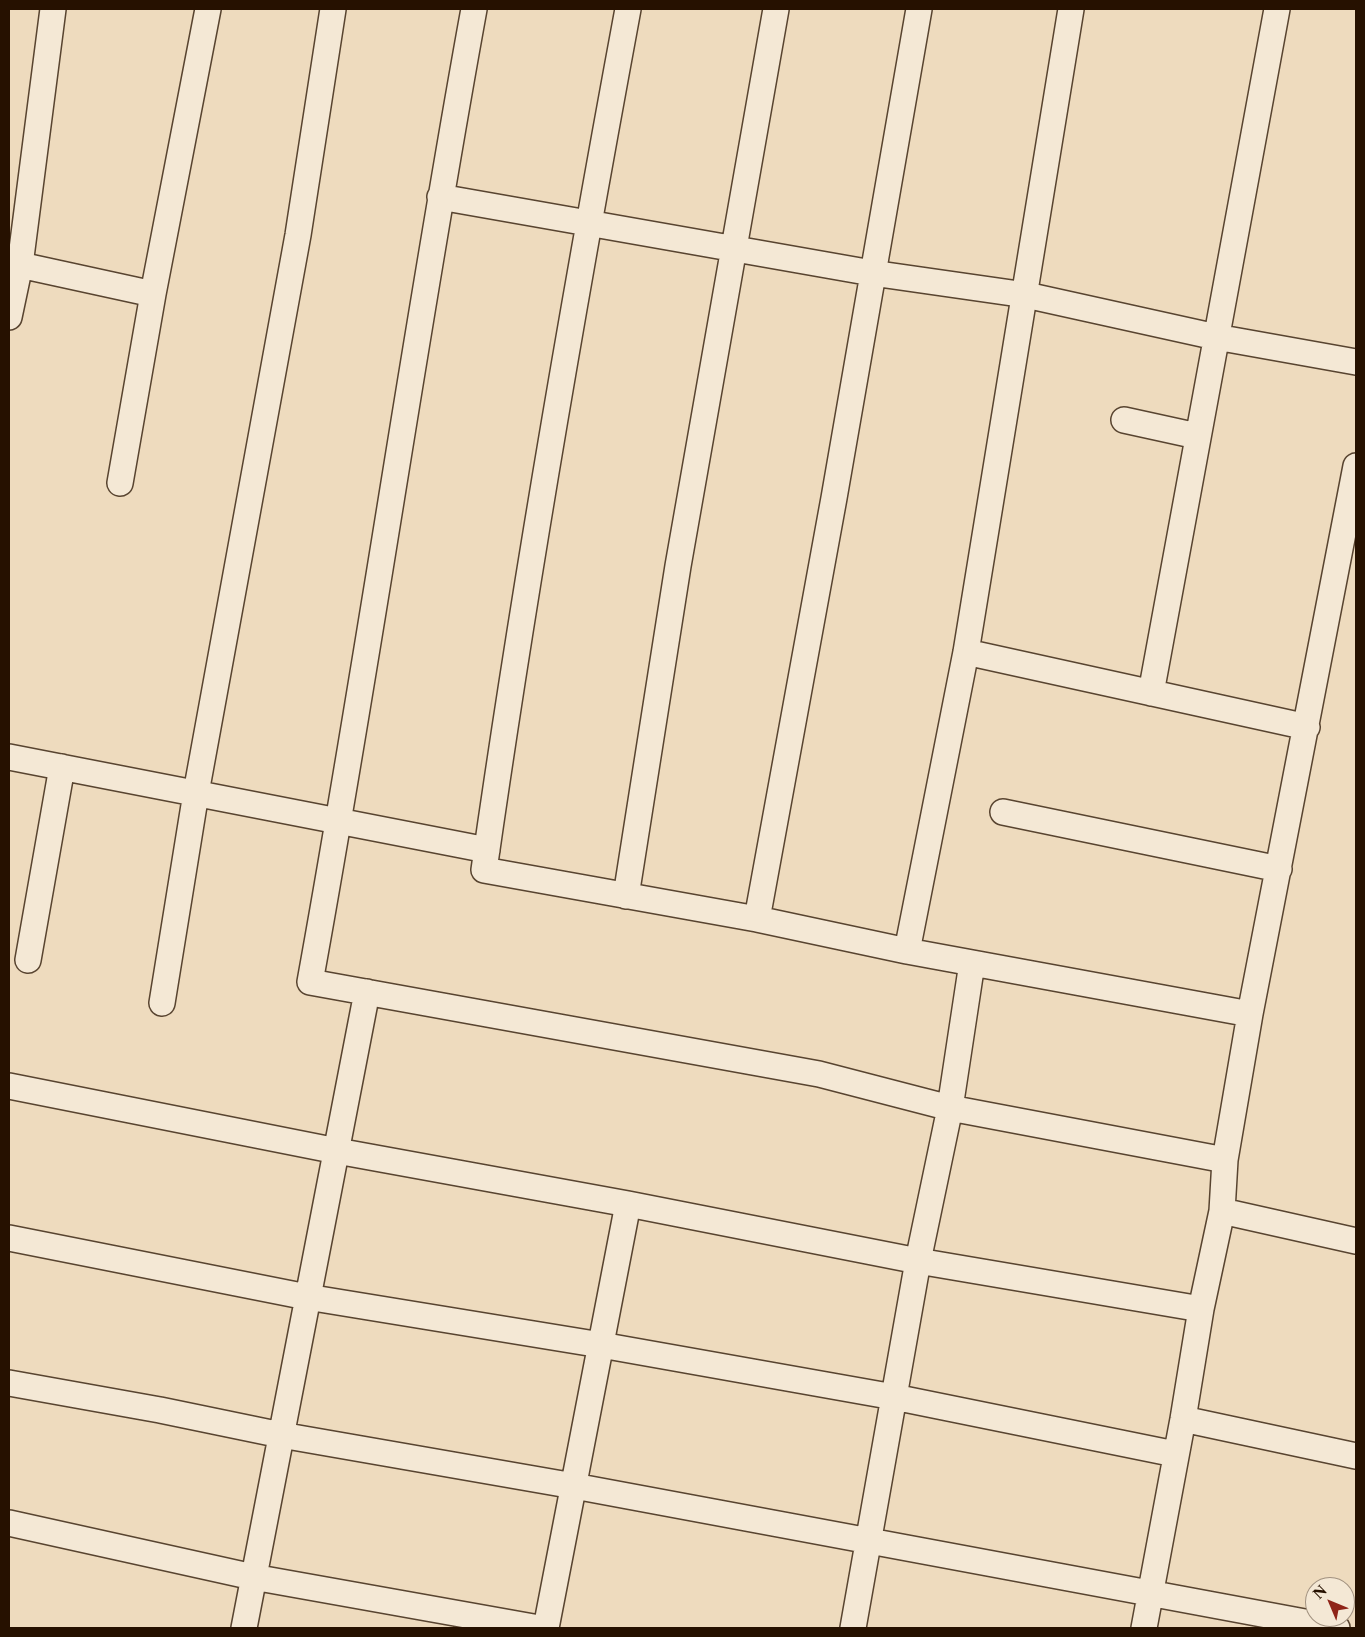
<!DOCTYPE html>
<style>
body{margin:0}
#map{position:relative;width:1365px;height:1637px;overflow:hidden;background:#eedbbe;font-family:"Libre Caslon Text",serif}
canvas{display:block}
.frame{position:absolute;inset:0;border:10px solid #261100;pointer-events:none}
.north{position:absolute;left:1305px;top:1577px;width:50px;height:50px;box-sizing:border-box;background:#f4e8d5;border:1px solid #a29280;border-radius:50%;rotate:315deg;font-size:14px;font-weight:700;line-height:20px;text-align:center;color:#261100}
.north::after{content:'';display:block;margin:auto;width:18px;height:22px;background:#8f2418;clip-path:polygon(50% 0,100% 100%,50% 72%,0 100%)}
</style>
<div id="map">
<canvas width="1365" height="1637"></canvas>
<div class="frame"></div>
<div class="north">N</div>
</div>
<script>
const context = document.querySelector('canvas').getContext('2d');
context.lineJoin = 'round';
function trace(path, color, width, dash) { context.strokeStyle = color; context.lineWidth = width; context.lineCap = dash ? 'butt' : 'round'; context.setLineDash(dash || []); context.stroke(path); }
const minor = new Path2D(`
 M474,9c-59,323 -105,649 -164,973l509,92 131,34 275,52
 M628,9c-53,286 -103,573 -144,861l273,49 150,32 343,63
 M440,197l432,76 154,22 190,42 140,25
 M20,265l133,29
 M9,317l11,-52 33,-256
 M1124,420l73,16
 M120,483l33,-189 55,-285
 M966,652l341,75
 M1151,693l126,-684
 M9,757l478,93
 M1003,812l276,57
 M626,896l52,-330 98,-557
 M757,919l77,-421 85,-489
 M907,951l59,-299 105,-643
 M28,960l34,-193
 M162,1003l34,-210 102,-558 35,-226
 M9,1086l328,65 291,53 290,57 283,48
 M1222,1211l134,30
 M9,1238l298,59 294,48 293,52 281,57
 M9,1383l151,27 121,25 293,51 763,142
 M1183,1419l173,37
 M9,1523l244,54 286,51
 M244,1628l123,-636
 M546,1628l82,-424
 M853,1628l65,-367 32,-153 22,-145
 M1144,1628l39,-209 18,-110 21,-98 3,-51 25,-146 106,-548`);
trace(minor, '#584430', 28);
trace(minor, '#f4e8d5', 25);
</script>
